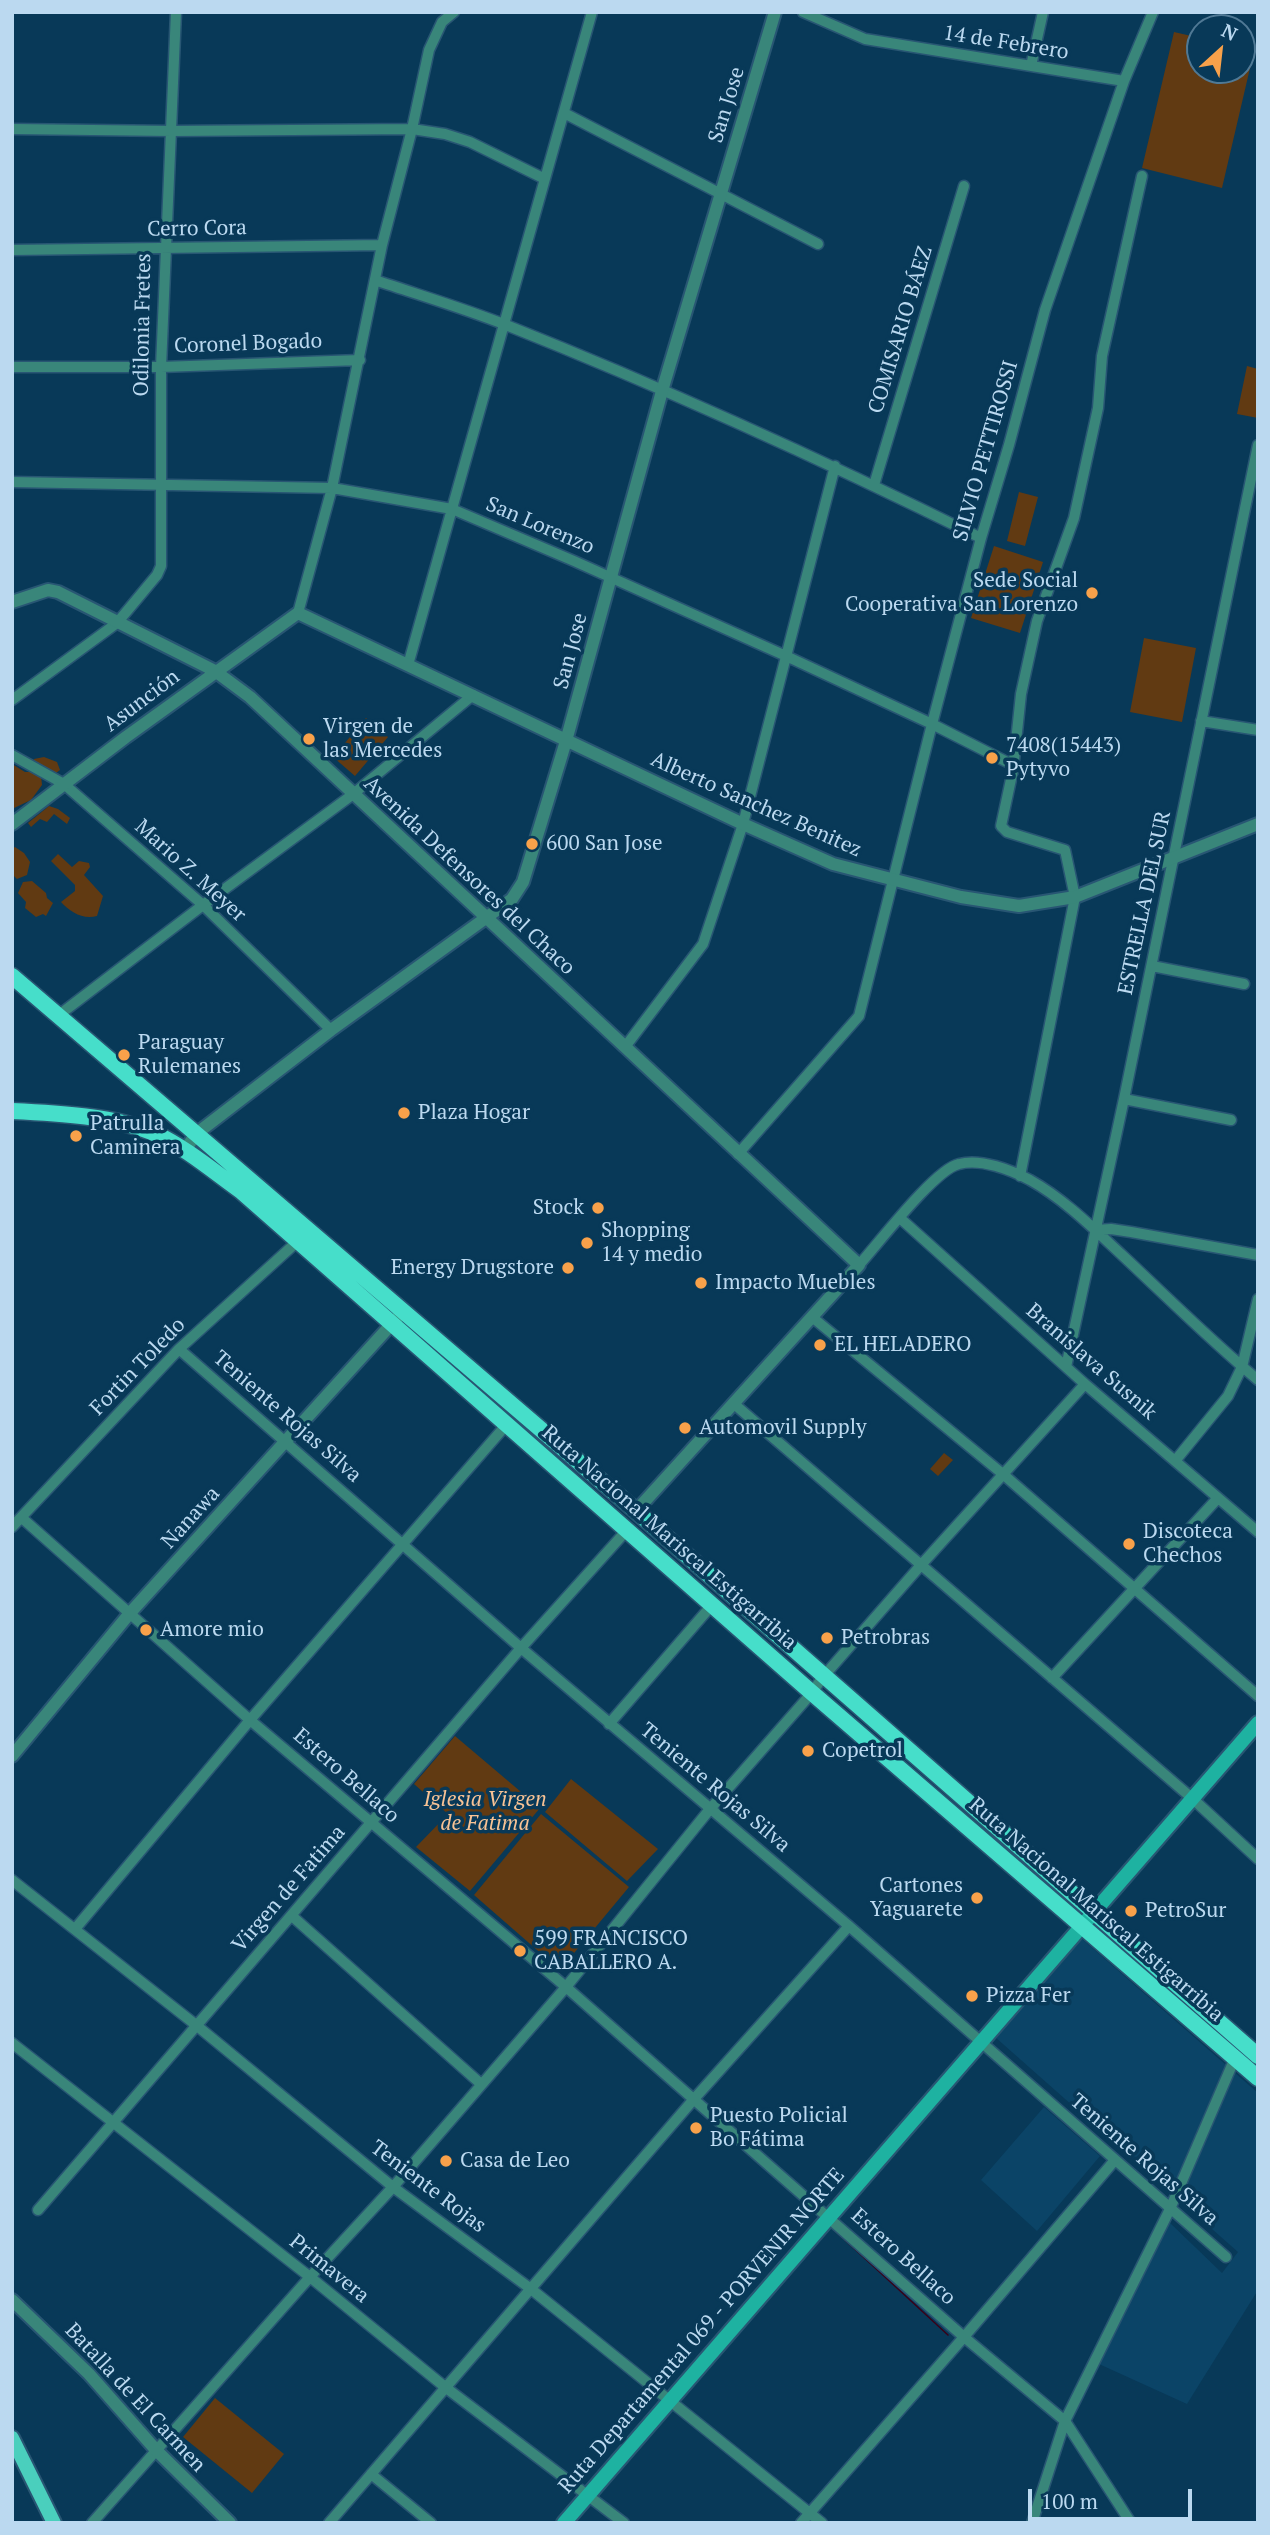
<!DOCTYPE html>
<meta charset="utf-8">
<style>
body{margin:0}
#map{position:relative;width:1270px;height:2535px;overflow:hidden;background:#083958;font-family:"PT Serif",serif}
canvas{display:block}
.frame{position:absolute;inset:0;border:14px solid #bbd9f0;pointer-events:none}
.north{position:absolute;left:1186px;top:14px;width:70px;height:70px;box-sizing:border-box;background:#083958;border:2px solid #507995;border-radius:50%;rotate:27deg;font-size:19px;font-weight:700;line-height:28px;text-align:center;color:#bbd9f0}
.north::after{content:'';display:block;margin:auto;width:24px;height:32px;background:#f8a14a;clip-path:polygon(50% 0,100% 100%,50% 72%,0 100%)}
.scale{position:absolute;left:1028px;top:2489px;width:164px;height:32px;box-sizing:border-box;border:4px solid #bbd9f0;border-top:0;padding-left:9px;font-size:21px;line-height:24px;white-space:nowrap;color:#bbd9f0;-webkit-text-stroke:5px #083958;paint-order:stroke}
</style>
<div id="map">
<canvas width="1270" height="2535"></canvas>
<div class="frame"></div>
<div class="north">N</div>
<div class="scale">100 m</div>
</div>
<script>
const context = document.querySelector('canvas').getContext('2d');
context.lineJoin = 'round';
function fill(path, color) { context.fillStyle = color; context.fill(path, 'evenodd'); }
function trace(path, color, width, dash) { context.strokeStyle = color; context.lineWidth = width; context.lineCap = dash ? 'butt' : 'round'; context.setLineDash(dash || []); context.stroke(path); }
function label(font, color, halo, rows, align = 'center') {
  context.font = font + ' "PT Serif",serif'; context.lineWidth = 7; context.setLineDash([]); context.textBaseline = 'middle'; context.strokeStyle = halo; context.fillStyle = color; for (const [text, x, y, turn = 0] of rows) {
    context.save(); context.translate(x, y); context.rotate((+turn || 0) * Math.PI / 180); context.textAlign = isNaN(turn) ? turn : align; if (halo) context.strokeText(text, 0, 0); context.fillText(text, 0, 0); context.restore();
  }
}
fill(new Path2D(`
 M1082,1939l176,154v197l-71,114 -88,-40 69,-143 54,52 16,-21 -243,-215z
 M1044,2107l56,49 -63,75 -56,-51z`), '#0b4467');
fill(new Path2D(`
 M1174,32l26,6v32h42v-22l12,3 -32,137 -80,-20z
 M1247,366l11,3v49l-21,-4z
 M1019,492l19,5 -13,49 -18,-5z
 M994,546l49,16 -23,71 -49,-15z
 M1144,638l52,10 -14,74 -52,-10z
 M366,718l22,19 -33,39 -22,-19z
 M44,757l13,5 3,8 -8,6 -11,-1 1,10 -11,15 -19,9v-45l13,8h10l-1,-13z
 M49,806l9,3 12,9 -3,6 -13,-10 -7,8 -7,-3 -9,8 -3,-4z
 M15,847l9,6 6,9 -3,13 -10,4 -5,-5v-25z
 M58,854l14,13 7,-6 10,2 1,4 -6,8 19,21 -6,20c-14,4 -27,-4 -36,-14l14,-11v-6l-24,-24z
 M32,881l14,12 1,5 6,5 -7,13 -3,-2 -7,3 -11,-9 1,-6 -8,-9 5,-11z
 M944,1453l9,7 -15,16 -8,-7z
 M455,1736l85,72 -70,83 -54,-44 32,-33 -34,-30z
 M571,1779l87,70 -31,32 -82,-69z
 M541,1814l88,73 -69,83 -86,-75z
 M215,2398l69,56 -32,39 -69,-56z`), '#613a12');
fill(new Path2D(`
 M834,2229l115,106 -1,1 -115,-106z`), '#3a0018');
const minor = new Path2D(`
 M803,12l62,27 259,42
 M1031,66l12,-54
 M564,113l254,131
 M12,129l160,2 240,-2 33,5 25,8 75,37
 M12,250l370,-5
 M375,280c44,15 88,28 131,45 161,64 319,136 475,213
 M12,367h149l199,-7
 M12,482l320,6 120,21 122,52 212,95 146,68 81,41
 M874,485l90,-299
 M298,613l34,-125 50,-243 30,-116 17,-79 13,-28 12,-10
 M408,665l184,-653
 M12,700l105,-77 40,-48 4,-9v-199l15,-355
 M1201,721l57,9
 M12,755l52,29 139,121 128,125
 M1152,966l92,18
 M59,1015l144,-110 149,-110 121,-100
 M625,1047l78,-103 40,-120 92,-358
 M1124,1099l107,21
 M738,1154l121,-138 73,-292 49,-186 28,-93 36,-135 79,-229 29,-69
 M1020,1176l55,-279 -10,-47 -58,-18 -6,-6 12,-56 8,-76 16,-73 37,-103 24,-110 4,-52 40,-180
 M901,1219l184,165 173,148
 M1095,1230l16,-1 20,3 127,23
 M859,1265c19,-21 76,-96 100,-101 22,-6 52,6 71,16 34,19 63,48 91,74 45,42 89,86 137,126
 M812,1317l192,158 254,221
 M179,1349l342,299 328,278 377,331
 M1066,1367l58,-268 134,-654
 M733,1403l460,396 65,60
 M1175,1461l53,-65 14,-29 16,-68
 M22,1518l228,202 316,267 398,350 101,84 66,102
 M12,1527l167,-178 120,-109
 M1052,1678l165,-179
 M609,1724l103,-119
 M12,1880l184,145 197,162 138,102 291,234
 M292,1916l189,168
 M75,1929l175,-209 257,-296
 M12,2043l298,234 135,110 179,136
 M38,2210l483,-562 106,-118
 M371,2474l60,49
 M92,2523l218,-246 83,-90 173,-200 144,-178 100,-114 13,-18 98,-112 164,-181
 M329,2523l365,-424 155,-173
 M801,2523l163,-186 151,-177
 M1032,2523l33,-102 105,-212 65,-151`);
const tertiary = new Path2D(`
 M12,602l36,-12 10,2 157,79 35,26 609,568 -223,246
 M12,824l114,-87 172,-124 445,211 90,40 128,33 58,9 56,-9 183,-73
 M185,1150l11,-16 135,-104 181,-131 11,-17 43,-141 96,-350 113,-379
 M12,1756l118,-143 268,-296
 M12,2300l77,74 67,76 74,73`);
const secondary = new Path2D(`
 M564,2523l694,-800`);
const primary = new Path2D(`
 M12,2438l42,85`);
const trunk = new Path2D(`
 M12,976l624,535 622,545
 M12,1111c43,2 105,5 144,23 30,14 57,37 85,57l570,501 447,386`);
trace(minor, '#285673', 13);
trace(tertiary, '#285673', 16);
trace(secondary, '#285673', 18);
trace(primary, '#285673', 18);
trace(trunk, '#285673', 19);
trace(minor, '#39867a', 10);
trace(tertiary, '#39867a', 12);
trace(secondary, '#1eb2a1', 14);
trace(primary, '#4acfbd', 14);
trace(trunk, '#46deca', 16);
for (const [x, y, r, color] of [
 [1092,593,7,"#f8a14a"],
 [309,739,7,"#f8a14a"],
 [992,758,7,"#f8a14a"],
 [532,844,7,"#f8a14a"],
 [124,1055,7,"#f8a14a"],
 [404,1113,7,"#f8a14a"],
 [76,1136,7,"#f8a14a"],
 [598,1208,7,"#f8a14a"],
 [587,1243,7,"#f8a14a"],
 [568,1268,7,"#f8a14a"],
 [701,1283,7,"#f8a14a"],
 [820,1345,7,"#f8a14a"],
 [685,1428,7,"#f8a14a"],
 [1129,1544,7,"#f8a14a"],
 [146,1630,7,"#f8a14a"],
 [827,1638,7,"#f8a14a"],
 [808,1751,7,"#f8a14a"],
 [977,1898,7,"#f8a14a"],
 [1131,1911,7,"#f8a14a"],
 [520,1951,7,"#f8a14a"],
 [972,1996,7,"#f8a14a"],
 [696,2128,7,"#f8a14a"],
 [446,2161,7,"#f8a14a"]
]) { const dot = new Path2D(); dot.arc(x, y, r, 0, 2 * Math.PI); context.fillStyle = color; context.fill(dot); trace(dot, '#083958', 2.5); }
label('21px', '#bbd9f0', '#083958', [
 ["14 de Febrero",1006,43,9],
 ["San Jose",727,105,-73],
 ["Cerro Cora",197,229,-1],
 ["Odilonia Fretes",143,325,-89],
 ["COMISARIO BÁEZ",901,330,-73],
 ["Coronel Bogado",248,344,-2],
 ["SILVIO PETTIROSSI",986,451,-74],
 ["San Lorenzo",540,526,23],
 ["San Jose",571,651,-75],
 ["Asunción",142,701,-37],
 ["Alberto Sanchez Benitez",756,805,24],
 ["Mario Z. Meyer",190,871,42],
 ["Avenida Defensores del Chaco",469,876,43],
 ["ESTRELLA DEL SUR",1145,903,-78],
 ["Branislava Susnik",1091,1362,41],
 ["Fortin Toledo",138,1367,-46],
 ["Teniente Rojas Silva",287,1417,41],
 ["Nanawa",191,1518,-48],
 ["Ruta Nacional Mariscal Estigarribia",669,1538,41],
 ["Estero Bellaco",346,1776,41],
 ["Teniente Rojas Silva",715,1788,40],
 ["Virgen de Fatima",289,1889,-49],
 ["Ruta Nacional Mariscal Estigarribia",1096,1910,41],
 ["Teniente Rojas Silva",1144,2160,41],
 ["Teniente Rojas",428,2187,37],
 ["Estero Bellaco",903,2257,42],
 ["Primavera",329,2269,39],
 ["Ruta Departamental 069 - PORVENIR NORTE",702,2331,-49],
 ["Batalla de El Carmen",135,2398,47]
]);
label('21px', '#bbd9f0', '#083958', [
 ["Sede Social",1078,581,"right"],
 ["Cooperativa San Lorenzo",1078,605,"right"],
 ["Virgen de",323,727],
 ["las Mercedes",323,751],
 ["7408(15443)",1006,746],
 ["Pytyvo",1006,770],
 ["600 San Jose",546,844],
 ["Paraguay",138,1043],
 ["Rulemanes",138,1067],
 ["Plaza Hogar",418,1113],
 ["Patrulla",90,1124],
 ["Caminera",90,1148],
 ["Stock",584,1208,"right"],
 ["Shopping",601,1231],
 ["14 y medio",601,1255],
 ["Energy Drugstore",554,1268,"right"],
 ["Impacto Muebles",715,1283],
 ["EL HELADERO",834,1345],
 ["Automovil Supply",699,1428],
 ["Discoteca",1143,1532],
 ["Chechos",1143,1556],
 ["Amore mio",160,1630],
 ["Petrobras",841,1638],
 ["Copetrol",822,1751],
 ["Cartones",963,1886,"right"],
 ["Yaguarete",963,1910,"right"],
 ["PetroSur",1145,1911],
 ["599 FRANCISCO",534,1939],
 ["CABALLERO A.",534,1963],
 ["Pizza Fer",986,1996],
 ["Puesto Policial",710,2116],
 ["Bo Fátima",710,2140],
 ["Casa de Leo",460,2161]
], 'left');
label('italic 21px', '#f8c395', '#083958', [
 ["Iglesia Virgen",485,1800],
 ["de Fatima",485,1824]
]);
</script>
